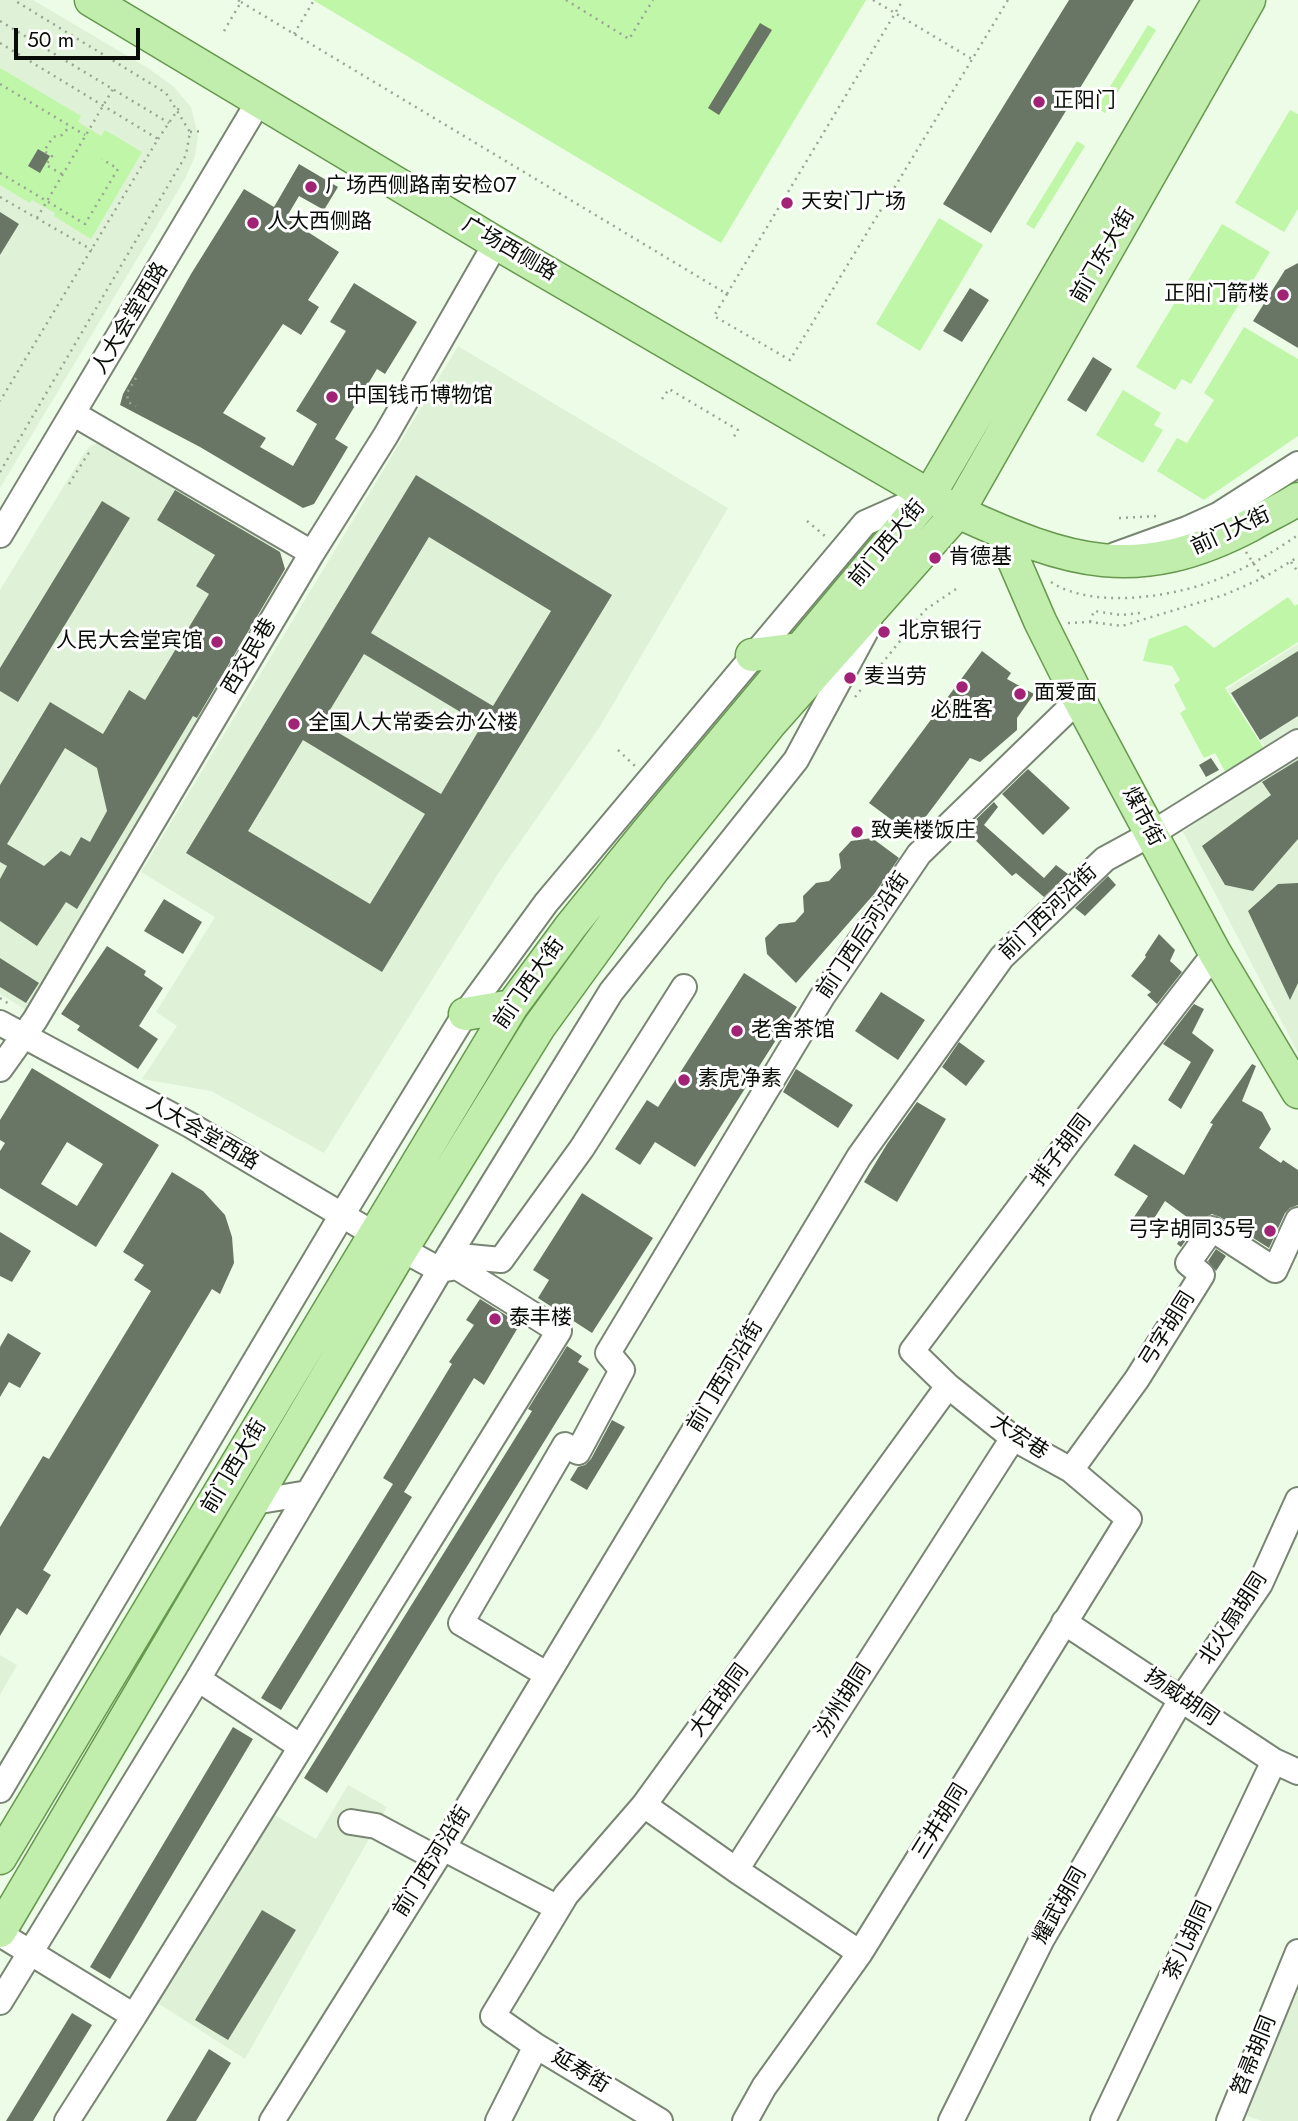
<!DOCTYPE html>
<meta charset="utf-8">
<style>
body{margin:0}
#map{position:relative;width:1298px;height:2121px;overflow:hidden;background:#edfce7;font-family:Jost,sans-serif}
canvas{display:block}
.scale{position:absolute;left:14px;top:28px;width:126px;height:32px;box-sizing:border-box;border:4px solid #090d07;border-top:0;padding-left:9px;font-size:21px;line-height:24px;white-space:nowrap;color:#090d07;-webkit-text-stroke:5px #fff;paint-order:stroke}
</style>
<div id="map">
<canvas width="1298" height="2121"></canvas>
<div class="scale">50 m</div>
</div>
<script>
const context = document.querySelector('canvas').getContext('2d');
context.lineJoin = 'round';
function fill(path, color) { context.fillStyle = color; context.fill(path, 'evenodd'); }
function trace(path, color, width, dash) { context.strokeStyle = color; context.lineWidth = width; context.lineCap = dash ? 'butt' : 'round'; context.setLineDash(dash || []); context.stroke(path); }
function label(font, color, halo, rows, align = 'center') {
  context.font = font + ' Jost,"Noto Sans SC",sans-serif'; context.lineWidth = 6; context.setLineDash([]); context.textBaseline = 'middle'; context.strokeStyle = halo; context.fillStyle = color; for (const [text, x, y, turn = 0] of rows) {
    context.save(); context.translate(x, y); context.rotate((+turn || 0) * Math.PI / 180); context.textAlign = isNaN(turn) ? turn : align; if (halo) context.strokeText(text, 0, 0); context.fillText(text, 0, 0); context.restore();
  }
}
fill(new Path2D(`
 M0,0h33l115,68 25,18 18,21 7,28 -3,21 -10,23 -185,309z
 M458,346l270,162 -129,220 -101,146 -174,279 -113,-62 -69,-12 35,-53 -21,-14 59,-95 -74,-45z
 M102,441l173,97 8,23 -1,18 -256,431 -26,-16v-404l83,-135 7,-9z
 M1298,644v88l-31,18 -40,-61z
 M1298,751v302l-115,-221z
 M0,1655l17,10 -17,30z
 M348,1785l39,22 -142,252 -89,-57 115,-189 45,26z
 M1298,1962v159h-36l-23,-8z`), '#dff2d7');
fill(new Path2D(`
 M313,0h553l-145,243z
 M1148,25l8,5 -51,83 -8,-5z
 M0,68l81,48 -3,6 23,14 4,-6 37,22 -51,87 -37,-23 1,-3 -23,-13 -2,3 -30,-18z
 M1290,110l8,4v95l-14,23 -49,-29z
 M1077,141l8,5 -51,83 -8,-5z
 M939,218l44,27 -63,106 -44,-27z
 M1222,224l48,28 -79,132 -9,-5 -7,11 -39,-23z
 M1244,327l54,32v77l-94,64 -47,-29 20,-33 10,5 27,-43 -10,-7z
 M1123,390l38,23 -7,12 9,5 -20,33 -47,-28z
 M1288,597l7,9 3,-2v38l-73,46 40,62 -40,21 -10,-18 -11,5 -24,-45 6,-4 -12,-24 6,-5 -8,-14 -29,-5 6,-22 37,-14 28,23z`), '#bff6a7');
fill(new Path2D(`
 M1069,0h65l-143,233 -48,-29z
 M760,23l12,7 -53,85 -11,-7z
 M38,149l12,7 -10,17 -12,-7z
 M299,164l39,23 -14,23 -25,-14 -13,22 53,34 -31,48 11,7 -18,28 -18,-11 -60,89 43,25 -6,9 33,19 24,-42 -21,-13 50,-80 -16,-9 24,-39 63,39 -32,52 -8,-5 -42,70 13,8 -34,57 -11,4 -103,-61 -80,-42 3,-11 68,-120 53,-85 30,18z
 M0,212l19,12 -19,31z
 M1298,263v85l-45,-27 32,-51z
 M970,288l19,12 -27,42 -19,-11z
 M1093,357l19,12 -26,43 -19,-12z
 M416,475l196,120 -230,377 -196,-119zM429,537l122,74 -58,95 -122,-73zM364,654l118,71 -41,69 -119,-71zM303,740l122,74 -55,90 -122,-73z
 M175,490l105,62 5,17 -88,149 -4,-2 -116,193 -11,-7 -29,44 -37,-25v-42l7,-13 -7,-4v-77l50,-83 53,32 26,-44 16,10 64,-106 -13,-8 19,-31 -58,-35zM65,748l32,20 10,43 -17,31 -9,-5 -11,19 -9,-5 -17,15 -37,-22z
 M102,501l28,17 -112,184 -18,-11v-23z
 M982,651l29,22 -4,6 27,15 -17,24v12l-37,32 -10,-4 -58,77 -43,-32z
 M1298,651v65l-38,24 -29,-47z
 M1211,758l8,12 -13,7 -7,-12z
 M1298,760v79l-45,52 -28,-6 -23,-39 69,-51 -9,-13z
 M1028,769l42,39 -27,27 -41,-41z
 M994,802l4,5 -14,18 60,53 12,-13 12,9 -24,23 -28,-24 -4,3 -47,-46z
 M872,838l27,20 -24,35 -79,90 -29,-29 -2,-16 14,-14 16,-2 9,-10 -1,-16 13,-13 13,-2 12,-13 -2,-14 12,-13z
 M1108,876l8,9 -31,31 -10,-8z
 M1298,883v100l-8,17 -42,-89 30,-27z
 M164,899l38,23 -19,32 -39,-23z
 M1159,934l16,16 -5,11 12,11 -25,32 -10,-9 4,-3 -20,-16 15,-19 -1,-2z
 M107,946l39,25 -2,4 19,13 -24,38 19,13 -20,30 -61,-39 3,-4 -19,-12z
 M0,958l39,25 -13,20 -26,-16z
 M744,973l53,34 -102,160 -40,-25 -15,23 -25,-16 32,-49 11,7z
 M881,992l44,28 -27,40 -43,-29z
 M1194,1004l10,5 -12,24 22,17 -33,59 -13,-9 23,-38 -28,-18z
 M959,1042l26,19 -19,25 -24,-19z
 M1252,1064l4,2 -14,35 20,11 9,17 -12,19 22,15 2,-3 15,10v35l-8,3 -5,5 -16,35 -49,-31 -8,-3 -12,6 -19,27 -4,-3 14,-24 -26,-19 -18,29 -15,-10 16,-24 -34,-21 20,-31 50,31 29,-51 -3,-1z
 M32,1068l127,77 -63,102 -96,-59v-37l5,-8 -5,-3v-20zM67,1142l36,22 -26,42 -36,-22z
 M796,1069l57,36 -15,23 -55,-36z
 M917,1102l29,17 -49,83 -33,-20 23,-38z
 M172,1172l31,19 22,24 7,22 2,26 -14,31 -8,-5 -169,281 8,5 -24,40 -10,-7 -17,28v-109l43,-71 6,3 102,-168 -17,-11 10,-15 -21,-13z
 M582,1193l71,45 -61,95 -54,-35 11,-18 -16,-10z
 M0,1232l31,19 -19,31 -12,-6z
 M1216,1249l10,7 -10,15 -8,-10z
 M480,1299l40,25 -36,61 -10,-7 -70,114 8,5 -131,213 -20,-12 132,-214 -10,-6 69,-114 -3,-2 25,-37 -8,-5z
 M8,1333l33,20 -21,35 -11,-6 -9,15v-50z
 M567,1346l15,10 -4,6 11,7 -262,424 -23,-15 228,-367 -4,-2z
 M612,1420l13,7 -38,63 -17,-10 8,-13 7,-2 6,-6z
 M233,1727l20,12 -143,240 -20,-12z
 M262,1910l34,20 -68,110 -33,-20z
 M72,2013l20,12 -59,96h-27z
 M209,2049l22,14 -35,58h-30z`), '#6a7665');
const minor = new Path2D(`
 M74,414l238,139
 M0,535l259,-434
 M1115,555l72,-26 31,-14 80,-51
 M0,1023l190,102 184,109 66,36 17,-3 102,64 -425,685
 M0,1069l35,-49 277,-467 74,-118 110,-192
 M449,1255l52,5 81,-112 102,-161
 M1071,1470l66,-91 65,-104 -14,-12 24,-34 63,41 23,-50
 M254,1502l54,-9
 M1064,1622l210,139 24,11
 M546,1674l-85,-51 104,-178 13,7 44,-82 -14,-17 214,-356 97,-143 160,-155
 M198,1679l103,68
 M0,1790l342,-575 123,-201 81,-111 319,-380 61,-27
 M644,1805l92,65 277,-432
 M351,1822l25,4 60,32
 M443,1848l115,60
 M736,1870l124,83
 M0,1934l134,82 -67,105
 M0,2002l198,-323 251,-424 162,-263 185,-232 73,-135
 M272,2121l171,-273 416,-691 143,-200 103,-98 46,-25 147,-92
 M498,2121l38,-75
 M660,2121l-124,-75 -43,-30 73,-121 78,-90 304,-419
 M745,2121l19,-34 96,-134 269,-434 -58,-49 -58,-32 -65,-52 -36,-35 158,-211 145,-187
 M951,2121l91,-182 140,-241 78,-114 38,-84
 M1103,2121l171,-360
 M1229,2121l69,-169`);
const major = new Path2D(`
 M91,0l405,243 462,269c111,51 179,73 293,13 15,-9 32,-16 47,-26
 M1002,533l38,88 39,78 136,254 83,139
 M752,655l49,-6
 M465,1014l47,-8
 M0,1858l512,-852 59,-80 76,-94 283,-338 289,-494
 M0,1931l402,-682 137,-222 114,-157 116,-145 189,-213 291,-512`);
trace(minor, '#788573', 28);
trace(major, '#66984e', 35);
trace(new Path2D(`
 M566,0l63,39 24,-39
 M873,0l99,59
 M241,2l486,292 176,-294
 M0,21l169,102
 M224,31l17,-29 -3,-2
 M294,34l20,-34
 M0,43l158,96 -158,262
 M0,84l85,51
 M190,132l12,-1
 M158,139l23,-34
 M0,173l85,51 33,-55 -16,-10
 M62,174l-16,-9 6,-9 -8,-5 9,-14 9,-2 8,-9
 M0,197l92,53
 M37,218l76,-129
 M727,294l-13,22 76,44 218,-360
 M136,378l-9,15 1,9 8,4
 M662,399l7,-10 69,41 -6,10
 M0,472l186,-317 4,-23 -24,-39 -152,-93
 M69,484l19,-30 5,-4
 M1119,518l38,-2
 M807,521l18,15
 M1246,552l17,26
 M1291,562l7,10
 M1051,582c44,29 131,14 177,-7 24,-10 48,-25 70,-40
 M1090,622l4,-11 27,4 19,-2
 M1068,623l22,-1 32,4 102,-31 39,-17 35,-21
 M855,697l70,-87 34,-23
 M618,750l17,16
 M0,998l9,6`), '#99a494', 2.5, [2, 5]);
trace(minor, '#fff', 24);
trace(major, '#c1eeac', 32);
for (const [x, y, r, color] of [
 [1039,102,7,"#a22375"],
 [311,187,7,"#a22375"],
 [787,203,7,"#a22375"],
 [253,223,7,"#a22375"],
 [1283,295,7,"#a22375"],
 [332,397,7,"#a22375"],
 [935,558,7,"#a22375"],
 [884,632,7,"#a22375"],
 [217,642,7,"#a22375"],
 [850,678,7,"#a22375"],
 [962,687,7,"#a22375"],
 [1020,694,7,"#a22375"],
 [294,724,7,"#a22375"],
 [857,832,7,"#a22375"],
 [737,1031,7,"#a22375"],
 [684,1080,7,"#a22375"],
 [1270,1231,7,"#a22375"],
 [495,1319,7,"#a22375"]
]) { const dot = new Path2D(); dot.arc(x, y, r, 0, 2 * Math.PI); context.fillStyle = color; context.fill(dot); trace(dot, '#fff', 2.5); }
label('21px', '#090d07', '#fff', [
 ["正阳门",1053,102],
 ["广场西侧路南安检07",325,187],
 ["天安门广场",801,203],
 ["人大西侧路",267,223],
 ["正阳门箭楼",1269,295,"right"],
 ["中国钱币博物馆",346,397],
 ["肯德基",949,558],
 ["北京银行",898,632],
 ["人民大会堂宾馆",203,642,"right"],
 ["麦当劳",864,678],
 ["面爱面",1034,694],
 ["必胜客",962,711,"center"],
 ["全国人大常委会办公楼",308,724],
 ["致美楼饭庄",871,832],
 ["老舍茶馆",751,1031],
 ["素虎净素",698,1080],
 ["弓字胡同35号",1256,1231,"right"],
 ["泰丰楼",509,1319]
], 'left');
label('21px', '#090d07', '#fff', [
 ["广场西侧路",509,250,30],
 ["前门东大街",1104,256,-60],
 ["人大会堂西路",131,319,-59],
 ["前门大街",1231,532,-25],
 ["前门西大街",888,544,-50],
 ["西交民巷",250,657,-59],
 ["煤市街",1142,817,62],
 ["前门西河沿街",1049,913,-44],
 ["前门西后河沿街",864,936,-56],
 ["前门西大街",530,984,-55],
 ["人大会堂西路",202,1134,30],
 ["排子胡同",1062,1151,-53],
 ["弓字胡同",1168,1330,-58],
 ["前门西河沿街",726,1377,-59],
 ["大宏巷",1019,1438,33],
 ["前门西大街",235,1467,-59],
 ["北火扇胡同",1234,1619,-57],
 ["扬威胡同",1181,1698,34],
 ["大耳胡同",720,1701,-54],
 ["汾州胡同",844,1701,-57],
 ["三井胡同",941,1822,-58],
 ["前门西河沿街",433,1862,-58],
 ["耀武胡同",1061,1906,-60],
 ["茶儿胡同",1189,1941,-65],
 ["笤帚胡同",1255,2056,-68],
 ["延寿街",580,2072,31]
]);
</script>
